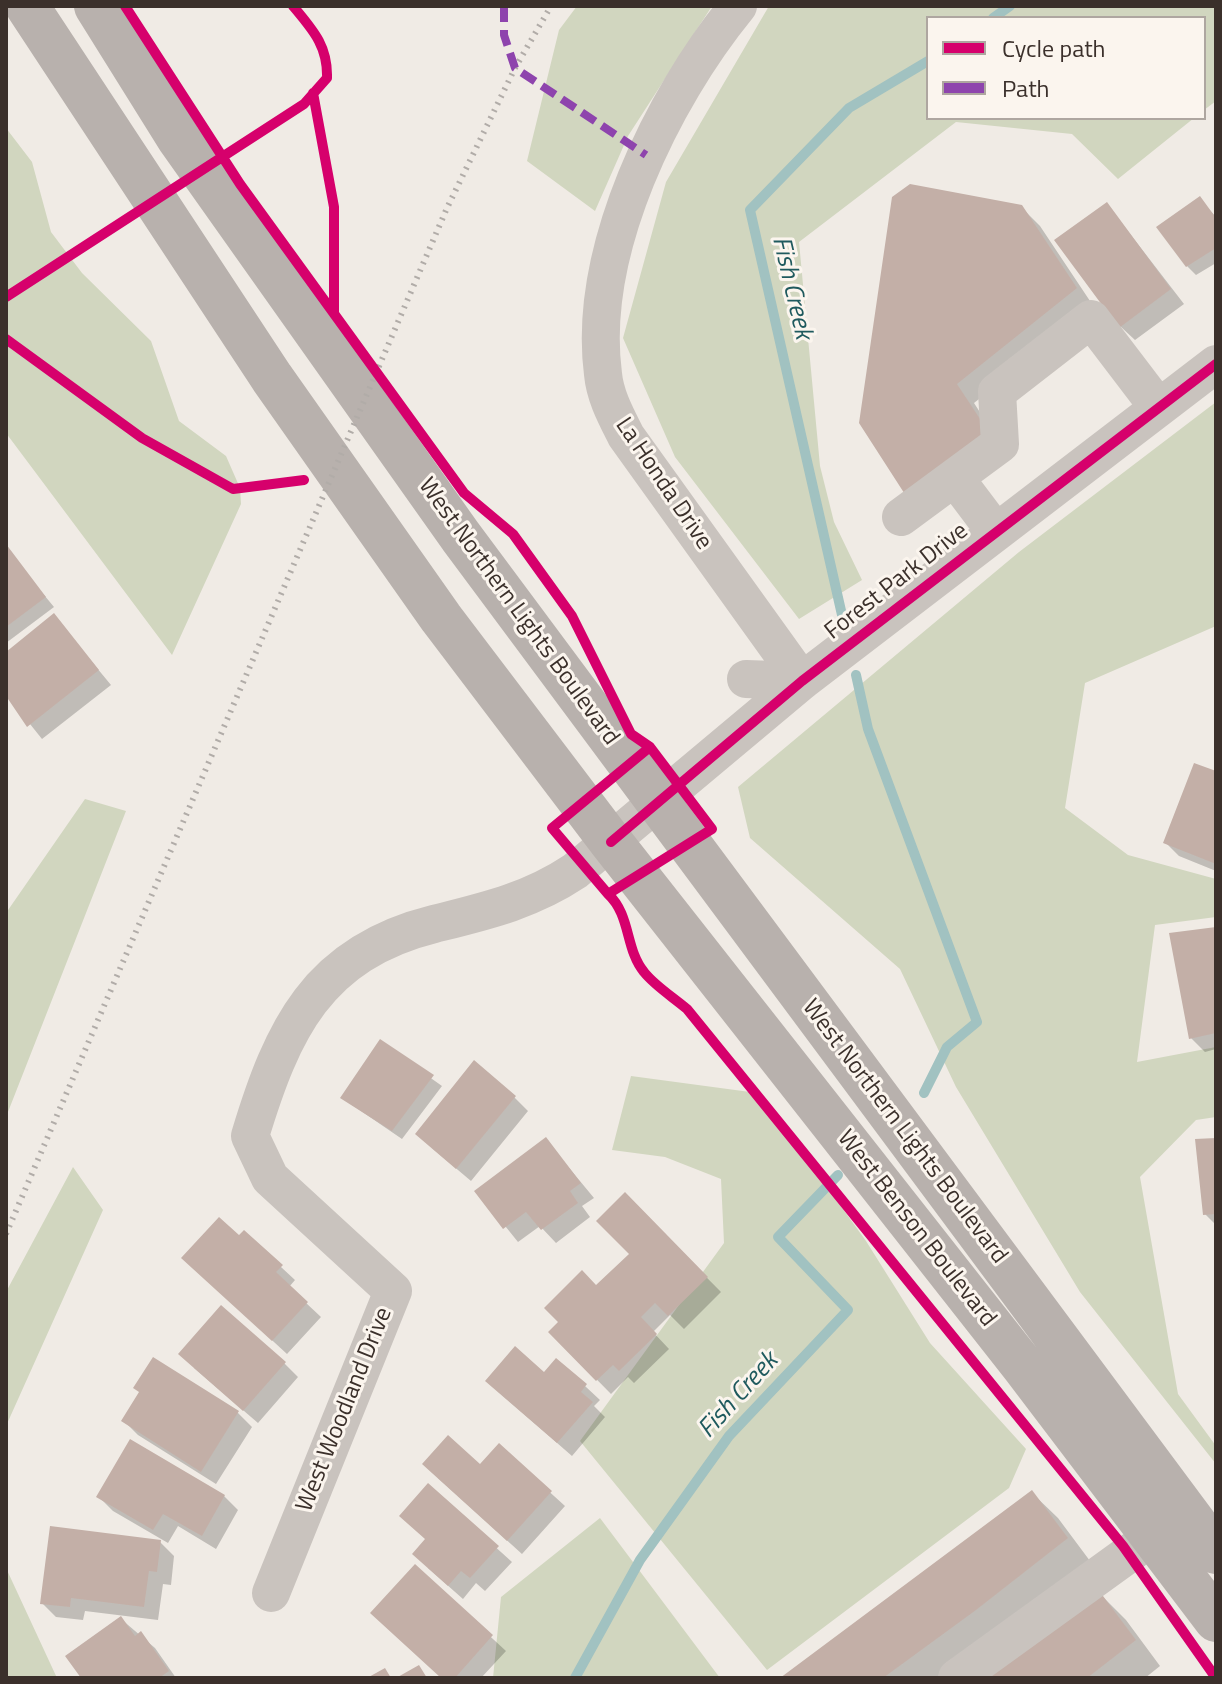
<!DOCTYPE html>
<style>
body{margin:0}
#map{position:relative;width:1222px;height:1684px;overflow:hidden;background:#f0ebe5;font-family:"Titillium Web",sans-serif}
canvas{display:block}
.frame{position:absolute;inset:0;border:8px solid #3b302b;pointer-events:none}
.legend{position:absolute;left:926px;top:16px;width:280px;height:104px;box-sizing:border-box;background:#fbf5ee;border:2px solid #aea6a0;margin:0;padding:10px 14px;list-style:none;font-size:24px;color:#3b302b}
.legend li{display:flex;align-items:center;gap:16px;height:40px}
.legend b{width:40px;border:2px solid #aea6a0}
</style>
<div id="map">
<canvas width="1222" height="1684"></canvas>
<div class="frame"></div>
<ul class="legend">
<li><b style="height:10px;background:#d6006c"></b>Cycle path</li>
<li><b style="height:10px;background:#8e44ad"></b>Path</li>
</ul>
</div>
<script>
const context = document.querySelector('canvas').getContext('2d');
context.lineJoin = 'round';
function fill(path, color) { context.fillStyle = color; context.fill(path, 'evenodd'); }
function trace(path, color, width, dash) { context.strokeStyle = color; context.lineWidth = width; context.lineCap = dash ? 'butt' : 'round'; context.setLineDash(dash || []); context.stroke(path); }
function label(font, color, halo, rows, align = 'center') {
  context.font = font + ' "Titillium Web",sans-serif'; context.lineWidth = 6; context.setLineDash([]); context.textBaseline = 'middle'; context.strokeStyle = halo; context.fillStyle = color; for (const [text, x, y, turn = 0] of rows) {
    context.save(); context.translate(x, y); context.rotate((+turn || 0) * Math.PI / 180); context.textAlign = isNaN(turn) ? turn : align; if (halo) context.strokeText(text, 0, 0); context.fillText(text, 0, 0); context.restore();
  }
}
fill(new Path2D(`
 M577,6h135l-84,130 -33,75 -68,-50 32,-131z
 M769,6h447v95l-12,9v-92h-276v100h266l-76,61 -46,-45 -116,-12 -157,120 21,224 14,56 28,58 -63,39 -124,-162 -52,-119 43,-156z
 M6,128l26,34 19,70 31,41 69,68 28,80 47,35 14,32 1,16 -69,151 -166,-222z
 M1216,402v224l-131,57 -20,125 63,47 88,24v38l-61,8 -18,137 79,-15v70l-20,3 -56,57 38,217 38,52v18l-136,-172 -124,-205 -56,-118 -150,-131 -12,-51 281,-235z
 M85,799l41,12 -120,306v-204z
 M631,1076l119,16 61,73 55,76 64,102 96,106 -17,39 -242,182 -187,-229 144,-198 -3,-64 -56,-22 -53,-7z
 M73,1167l30,43 -97,216v-134z
 M600,1518l120,160h-227l8,-81z
 M6,1568l51,110h-51z`), '#d1d6bf');
fill(new Path2D(`
 M1199,198l17,19v46l-20,12 -9,-9z
 M1107,204l77,100 -49,36 -14,-13z
 M1021,207l19,19 54,81 -120,96 33,51 -97,44z
 M6,549l48,58 -48,36z
 M54,616l57,69 -69,54 -36,-45v-39z
 M1216,773v98l-37,-15 -14,-14z
 M1216,929v120l-11,3 -14,-14z
 M380,1042l62,44 -40,53 -60,-41z
 M514,1097l14,14 -57,70 -39,-33z
 M546,1140l48,58 -12,8 8,11 -34,26 -16,-17 -22,16 -41,-51z
 M1216,1140v83h-2l-9,-9z
 M625,1195l96,97 -37,37 -14,-14 -17,17 16,17 -35,34 -6,-6 -17,17 -61,-62 81,-78z
 M239,1238l42,29 14,13 -6,7 32,30 -34,37 -89,-82z
 M557,1360l43,40 -6,6 11,11 -33,39 -70,-61 42,-21z
 M284,1363l14,14 -40,46 -64,-55z
 M238,1413l14,14 -36,57 -78,-49 -14,-14z
 M499,1446l66,60 -43,48 -84,-76 42,-11z
 M428,1486l84,76 -27,29 -9,-8 -13,16 -35,-31z
 M1032,1493l26,25 35,47 -151,113h-158z
 M224,1496l14,14 -22,39 -38,-23 -10,17 -55,-32 -14,-14z
 M160,1542l14,14 -3,29 -8,-1 -5,36 -73,-9 -2,9 -27,-3 -14,-14z
 M415,1567l91,84 -25,27h-39z
 M1100,1594l26,26 34,46 -15,12h-157z
 M121,1619l34,29 21,30h-93z`), '#0003');
trace(new Path2D(`
 M993,18l17,-12
 M842,615l-92,-405 99,-102 79,-47
 M856,675l12,54 109,293 -30,25 -23,46
 M575,1678l65,-118 89,-124 119,-126 -70,-73 60,-62`), '#a1c2c1', 10);
fill(new Path2D(`
 M910,184l112,21 55,83 -120,96 33,50 -82,65 -49,-76 33,-226z
 M1200,196l16,22v30l-30,19 -30,-40z
 M1107,202l64,87 -52,39 -65,-88z
 M6,544l40,53 -40,30z
 M54,613l45,57 -72,57 -21,-31v-44z
 M1194,763l22,8v93l-53,-21z
 M1216,927v106l-27,6 -20,-106z
 M380,1039l54,36 -42,56 -52,-33z
 M474,1060l42,36 -60,73 -41,-35z
 M546,1137l35,46 -11,8 8,12 -37,27 -15,-18 -23,17 -29,-38z
 M1216,1138v76l-13,1 -8,-76z
 M625,1192l83,85 -40,39 -13,-13 -14,14 16,17 -38,37 -6,-6 -17,16 -48,-49 10,-10 -14,-14 38,-38 14,15 33,-31 -33,-33z
 M219,1217l20,18 5,-5 39,35 -7,7 32,30 -36,39 -91,-83z
 M221,1305l65,57 -43,49 -65,-57z
 M515,1346l29,26 12,-14 31,26 -6,8 12,10 -36,41 -72,-62z
 M153,1357l86,54 -38,61 -80,-51 18,-29 -6,-4z
 M448,1435l32,29 19,-21 53,48 -45,50 -85,-77z
 M130,1439l95,56 -23,41 -39,-22 -10,16 -57,-33z
 M428,1483l71,63 -29,32 -9,-7 -13,15 -36,-32 13,-15 -26,-23z
 M1032,1490l36,48 -92,72 -93,68h-103z
 M50,1526l111,14 -4,32 -8,-1 -5,36 -73,-9 -1,9 -30,-3z
 M415,1564l78,71 -38,43h-14l-71,-65z
 M1100,1592l36,48 -49,38h-102z
 M121,1616l14,20 6,-5 28,40 -10,7h-78l-16,-22z
 M419,1665l8,13h-31z
 M385,1668l6,10h-24z`), '#c3afa7');
trace(new Path2D(`
 M738,6c-76,93 -151,245 -135,368 2,22 13,42 23,62l176,245
 M955,478l40,53
 M901,517l99,-73 -3,-52 94,-73 67,88
 M746,679l56,2
 M271,1593l122,-302 -123,-113 -20,-42c32,-106 67,-183 184,-212 52,-13 96,-23 141,-53l227,-190 414,-317
 M957,1678l195,-141`), '#c9c3be', 38);
trace(new Path2D(`
 M27,6l245,372 169,240 170,224 412,524 193,254
 M96,6l83,133 282,398 755,1015`), '#b8b1ad', 44);
trace(new Path2D(`
 M6,1234l441,-1026 68,-140 36,-62`), '#b1aca8', 6, [2, 6]);
trace(new Path2D(`
 M504,6v29l11,33 131,87`), '#8e44ad', 8, [16, 8]);
trace(new Path2D(`
 M125,6l115,178 224,309 49,41 59,82 59,118 19,13 62,82 -104,65 -56,-66 98,-81
 M313,93l21,114v105
 M6,297l298,-193 23,-26c1,-32 -14,-48 -34,-72
 M6,339l136,99 91,51 71,-9
 M611,842l191,-161 414,-317
 M608,894c23,21 17,55 36,78 11,14 29,25 43,37l436,537 93,132`), '#d6006c', 10);
label('24px', '#3b302b', '#fbf5ee', [
 ["La Honda Drive",663,484,56],
 ["Forest Park Drive",897,582,-38],
 ["West Northern Lights Boulevard",518,612,54],
 ["West Northern Lights Boulevard",904,1132,53],
 ["West Benson Boulevard",916,1229,52],
 ["West Woodland Drive",345,1410,-68]
]);
label('italic 26px', '#1f5a5e', '#fbf5ee', [
 ["Fish Creek",791,288,77],
 ["Fish Creek",739,1396,-48]
]);
</script>
